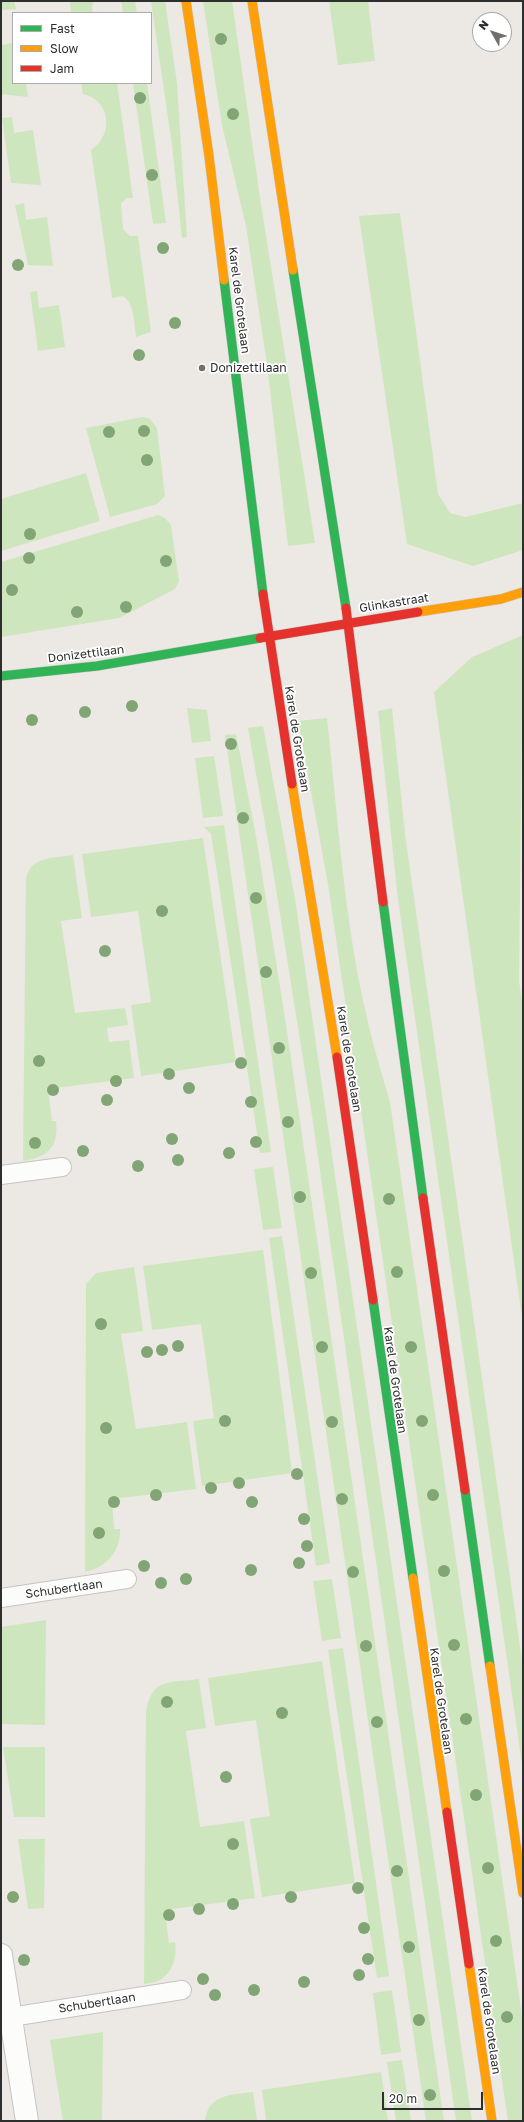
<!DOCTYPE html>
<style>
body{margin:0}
#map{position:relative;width:524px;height:2122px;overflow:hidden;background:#ece8e4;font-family:"Golos Text",sans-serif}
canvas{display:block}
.frame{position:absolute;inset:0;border:2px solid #2e2e2e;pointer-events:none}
.legend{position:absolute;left:12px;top:12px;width:140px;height:72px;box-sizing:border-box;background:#fff;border:1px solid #ababab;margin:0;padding:5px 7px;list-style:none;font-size:12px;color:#2e2e2e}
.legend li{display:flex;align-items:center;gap:8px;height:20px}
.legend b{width:20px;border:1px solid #ababab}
.north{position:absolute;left:472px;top:12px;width:40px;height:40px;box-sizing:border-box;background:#fff;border:1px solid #ababab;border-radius:50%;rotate:309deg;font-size:11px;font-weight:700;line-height:16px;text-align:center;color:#2e2e2e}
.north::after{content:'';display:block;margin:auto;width:14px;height:18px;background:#706f6e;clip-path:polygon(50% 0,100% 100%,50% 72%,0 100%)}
.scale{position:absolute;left:382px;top:2092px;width:101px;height:18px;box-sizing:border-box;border:2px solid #2e2e2e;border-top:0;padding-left:5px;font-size:12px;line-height:14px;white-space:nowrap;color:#2e2e2e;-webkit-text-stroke:3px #fff;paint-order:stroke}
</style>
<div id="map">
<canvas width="524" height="2122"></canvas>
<div class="frame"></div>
<ul class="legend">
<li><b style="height:5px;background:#30b455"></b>Fast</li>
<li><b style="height:5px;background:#ff9f0a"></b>Slow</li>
<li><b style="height:5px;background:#e5322d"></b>Jam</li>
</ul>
<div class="north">N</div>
<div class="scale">20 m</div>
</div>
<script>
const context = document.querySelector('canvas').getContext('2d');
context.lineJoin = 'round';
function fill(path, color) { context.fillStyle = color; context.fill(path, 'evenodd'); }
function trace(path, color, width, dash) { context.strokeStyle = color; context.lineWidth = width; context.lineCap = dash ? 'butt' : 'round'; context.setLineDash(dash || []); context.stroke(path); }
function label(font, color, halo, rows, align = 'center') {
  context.font = font + ' "Golos Text",sans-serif'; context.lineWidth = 3.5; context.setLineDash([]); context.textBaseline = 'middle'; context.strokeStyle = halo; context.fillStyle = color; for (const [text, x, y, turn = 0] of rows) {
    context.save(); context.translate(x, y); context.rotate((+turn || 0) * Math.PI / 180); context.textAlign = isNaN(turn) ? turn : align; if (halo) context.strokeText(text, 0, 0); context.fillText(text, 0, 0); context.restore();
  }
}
fill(new Path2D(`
 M1,1h13l2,8 -15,1z
 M70,1h24l-2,5 1,7h-22z
 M121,1h14l2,12h-14z
 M151,1h14l12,82 10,154 -5,1 -10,-93z
 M203,1h29l28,197 55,345 -27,3 -21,-182 -21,-138 -24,-101z
 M329,1h39l7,60 -37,4z
 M1,43l1,2 11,-2v40h13l2,14 -27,-3z
 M81,83h36l16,115h-6l-6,5 2,26 7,7h8l13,96 -15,5c-2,-13 -1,-33 -13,-41l-11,2 -21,-148c23,-15 20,-50 -8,-56z
 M133,83h14l19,140 -13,1z
 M12,117l2,16 19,-3 8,55 -30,-2 -9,-65z
 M24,203l2,17 21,-3 6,49 -25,-1 -13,-60z
 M400,213l38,281 12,19 15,4 58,-14v47l-50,16 -66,-22 -48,-328z
 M37,291l2,17 20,-3 6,42 -27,4 -8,-59z
 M143,417l7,2 7,9 8,68 -8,8 -47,13 -24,-89z
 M86,473l14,48 -99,30v-52z
 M158,515l7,3 6,7 8,56 -4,8 -56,29 -118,19v-75z
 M523,635l-4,346 4,26v318l-89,-633 38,-35z
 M187,708l20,2 4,31 -19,2z
 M392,708l13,126 118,834v103l-125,-871 -20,-189z
 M327,718c11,100 17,202 40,300 6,28 15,56 23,84l133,921v98h-15l-180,-1237 -30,-163z
 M263,726l32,173 177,1222h-16l-143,-999 -41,-258 -24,-136z
 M236,734l20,102 31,195 157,1090h-18l-201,-1386z
 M214,756l9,60 -20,2 -8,-60z
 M224,825l47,327 -11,1 -49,-319 -7,-7z
 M203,838l33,224 -95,14 -10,-71 20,-3 -13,-91 -47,6 -9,-63z
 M73,855l9,63 -21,3 14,92 50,-5 3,17 -21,3 2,14 20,-2 5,38 -86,11 4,32h4c3,26 -8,36 -33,40l3,-283c5,-22 29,-20 47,-23z
 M273,1167l9,61 -19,2 -9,-61z
 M282,1236l48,327 -14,3 -47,-328z
 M263,1250l29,223 -90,13 -9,-65 21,-3 -13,-94 -49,6 -9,-64z
 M134,1267l9,64 -22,3 15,95 51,-7 9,67 -84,10 2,30h6c1,22 -14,39 -35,43l1,-288 10,-11z
 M332,1579l9,59 -19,3 -9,-60z
 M46,1620l-1,105 -44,-1v-97z
 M343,1648l46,328 -12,2 -49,-328z
 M322,1661l33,222 -93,14 -12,-78 20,-3 -14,-96 -41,6 -7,-48z
 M199,1679l7,49 -20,3 14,96 44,-6 11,77 -90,12 4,33 6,-1c3,22 -7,41 -31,42l2,-273c7,-34 23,-28 53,-32z
 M3,1747h42v70h-31z
 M18,1839h27l-1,69 -16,1z
 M392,1990l9,62 -20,3 -8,-62z
 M103,2032l-1,89h-39l-13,-81z
 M402,2060l9,61h-15l-9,-59z
 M381,2072l7,49h-122l-4,-31z
 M253,2092l4,29h-52c3,-27 26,-26 48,-29z`), '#cee6be');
const lane = new Path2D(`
 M1,1175l61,-8
 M1,1598l126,-19
 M11,2017l171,-27`);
const street = new Path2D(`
 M1,1955l26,166`);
const fast = new Path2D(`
 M293,270l53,338
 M224,280l39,314
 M1,676l96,-10 163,-28
 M383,902l40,296
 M373,1300l40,278
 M465,1490l25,176`);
const slow = new Path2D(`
 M186,1l23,155 15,124
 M252,1l41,269
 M418,612l83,-13 22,-7
 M292,784l45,273
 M413,1578l34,234
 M490,1666l33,227
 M469,1964l23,157`);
const jam = new Path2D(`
 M263,594l29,190
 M346,608l37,294
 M260,638l158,-26
 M337,1057l36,243
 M423,1198l42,292
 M447,1812l22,152`);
trace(lane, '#c5c4c5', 20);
trace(street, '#c5c4c5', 24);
trace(fast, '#c5c4c5', 10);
trace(slow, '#c5c4c5', 10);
trace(jam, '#c5c4c5', 10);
trace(lane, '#fcfcfb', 18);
trace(street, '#fcfcfb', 22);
trace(fast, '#30b455', 9);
trace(slow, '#ff9f0a', 9);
trace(jam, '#e5322d', 9);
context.fillStyle = '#82a575';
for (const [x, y] of [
 [221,39],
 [140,98],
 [233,114],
 [152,175],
 [163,248],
 [18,265],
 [175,323],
 [139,355],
 [144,431],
 [109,432],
 [147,460],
 [30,534],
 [29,558],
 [166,561],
 [12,590],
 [126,607],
 [77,612],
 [132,706],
 [85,712],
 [32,720],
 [231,744],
 [243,818],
 [256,898],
 [162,911],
 [105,951],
 [266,972],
 [279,1048],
 [39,1061],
 [241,1063],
 [169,1074],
 [116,1081],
 [189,1088],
 [53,1090],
 [107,1100],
 [251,1102],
 [288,1122],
 [172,1139],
 [256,1142],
 [35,1143],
 [83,1151],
 [229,1153],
 [178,1160],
 [138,1166],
 [300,1197],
 [389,1199],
 [397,1272],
 [311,1273],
 [101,1324],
 [178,1346],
 [322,1347],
 [411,1347],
 [162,1350],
 [147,1352],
 [225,1421],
 [422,1421],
 [332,1422],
 [106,1428],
 [297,1474],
 [239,1483],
 [211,1488],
 [156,1495],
 [433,1495],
 [342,1499],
 [114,1502],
 [252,1502],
 [304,1519],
 [99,1533],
 [307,1546],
 [299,1563],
 [144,1566],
 [251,1570],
 [444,1571],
 [353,1572],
 [186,1579],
 [161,1583],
 [454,1645],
 [366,1646],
 [167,1702],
 [282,1713],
 [466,1719],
 [377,1722],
 [226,1777],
 [476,1795],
 [233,1844],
 [488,1868],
 [397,1871],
 [358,1888],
 [13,1897],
 [291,1897],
 [233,1904],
 [199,1909],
 [169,1915],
 [364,1928],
 [496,1941],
 [409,1947],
 [368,1959],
 [24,1960],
 [359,1975],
 [203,1979],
 [304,1982],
 [254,1990],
 [215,1995],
 [507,2017],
 [419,2020],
 [430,2095]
]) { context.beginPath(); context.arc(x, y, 6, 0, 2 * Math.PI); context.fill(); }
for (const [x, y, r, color] of [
 [202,368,4,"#706f6e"]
]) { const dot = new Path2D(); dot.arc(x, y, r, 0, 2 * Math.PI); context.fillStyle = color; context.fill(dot); trace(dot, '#fff', 1.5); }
label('12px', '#2e2e2e', '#fff', [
 ["Karel de Grotelaan",239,300,83],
 ["Glinkastraat",394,603,-9],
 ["Donizettilaan",86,654,-7],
 ["Karel de Grotelaan",297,739,81],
 ["Karel de Grotelaan",349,1059,81],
 ["Karel de Grotelaan",395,1380,82],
 ["Schubertlaan",64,1589,-8],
 ["Karel de Grotelaan",441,1701,82],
 ["Schubertlaan",97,2003,-9],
 ["Karel de Grotelaan",489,2021,82]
]);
label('12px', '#2e2e2e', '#fff', [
 ["Donizettilaan",210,368]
], 'left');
</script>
